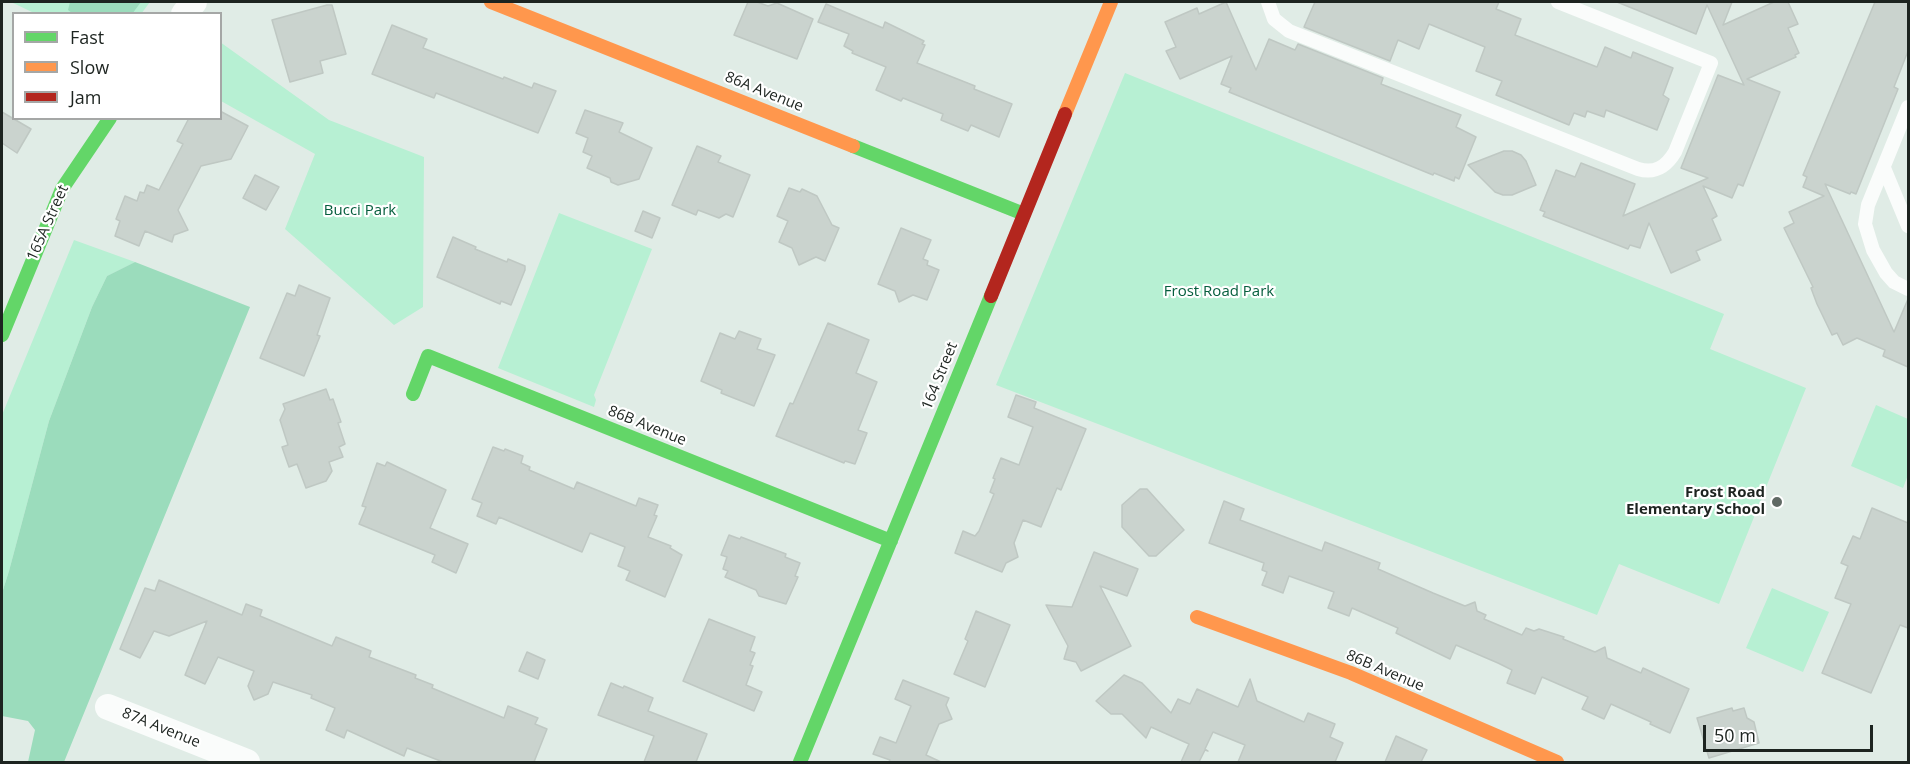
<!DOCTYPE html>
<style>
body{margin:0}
#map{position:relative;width:1910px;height:764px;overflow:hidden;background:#e0ece6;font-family:"Open Sans",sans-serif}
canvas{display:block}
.frame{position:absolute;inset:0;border:3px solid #1d2420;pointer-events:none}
.legend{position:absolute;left:12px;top:12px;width:210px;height:108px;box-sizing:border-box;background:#fff;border:2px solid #a5a7a6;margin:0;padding:8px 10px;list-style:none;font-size:18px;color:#1d2420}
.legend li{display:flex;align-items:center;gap:12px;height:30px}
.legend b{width:30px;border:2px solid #a5a7a6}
.scale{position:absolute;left:1703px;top:725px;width:170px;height:27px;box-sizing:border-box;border:3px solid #1d2420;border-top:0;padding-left:8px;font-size:18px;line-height:21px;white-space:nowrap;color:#1d2420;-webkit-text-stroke:4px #fff;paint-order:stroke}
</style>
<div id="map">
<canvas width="1910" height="764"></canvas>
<div class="frame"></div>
<ul class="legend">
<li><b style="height:8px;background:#63d668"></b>Fast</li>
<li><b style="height:8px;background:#ff974d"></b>Slow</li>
<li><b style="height:8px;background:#b3261e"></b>Jam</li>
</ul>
<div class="scale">50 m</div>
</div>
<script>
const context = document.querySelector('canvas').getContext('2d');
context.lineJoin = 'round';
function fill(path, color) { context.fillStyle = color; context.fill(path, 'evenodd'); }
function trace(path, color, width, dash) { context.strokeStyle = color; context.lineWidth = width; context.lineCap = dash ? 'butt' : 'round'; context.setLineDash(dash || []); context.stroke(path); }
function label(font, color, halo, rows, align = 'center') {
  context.font = font + ' "Open Sans",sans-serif'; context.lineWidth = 4.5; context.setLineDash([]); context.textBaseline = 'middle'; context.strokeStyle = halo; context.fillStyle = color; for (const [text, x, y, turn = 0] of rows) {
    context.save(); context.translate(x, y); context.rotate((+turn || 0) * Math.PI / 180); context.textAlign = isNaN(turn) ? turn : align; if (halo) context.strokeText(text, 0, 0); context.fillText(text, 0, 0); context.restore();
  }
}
fill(new Path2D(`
 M11,2h139l-9,12 -107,-1z
 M220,42l109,78 95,37 -1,150 -29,18 -109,-96 30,-75 -94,-53z
 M1125,73l599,241 -14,35 96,39 -87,216 -100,-40 -22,51 -601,-230z
 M559,213l93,36 -58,146 2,5 -2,7 -96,-39z
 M74,240l61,22 -28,14 -15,31 -43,114 -40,150 -7,22v-178z
 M1876,405l32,14v56l-5,13 -52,-22z
 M1772,588l57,24 -26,60 -57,-24z`), '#b7f0d3');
fill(new Path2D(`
 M70,2h71l-9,12 -60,-1 -4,-3z
 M135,262l115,45 -186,455h-36l7,-32 -7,-9 -26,-5v-123l7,-22 40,-150 43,-114 15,-31z`), '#9bdcbc');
const building = new Path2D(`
 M748,2h9l11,4 9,-3 36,16 -16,40 -63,-24z
 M1226,2l30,68 13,-31 26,11 3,-6 85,34 -2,6 80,31 -5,12 20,10 -17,42 -4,-2 -1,4 -20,-8 -1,2 -204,-83 2,-4 -10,-4 11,-28 -52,23 -14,-28 10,-4 -11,-25 32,-14 2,6z
 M1315,2h184l-3,7 25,10 -6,16 82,32 8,-20 26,11 2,-6 40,16 -10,27 6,4 -12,31 -51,-20 -2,7 -17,-6 -2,6 -11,-4 -5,12 -73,-30 6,-14 -26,-10 9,-24 -56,-23 -10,25 -21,-9 -8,21 -86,-34z
 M1617,2h115l-9,23 51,-23h14l10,22 -10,4 11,25 -4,2 1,2 -49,22 33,13 -37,94 -5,-2 -6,14 -29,-12 14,30 -5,3 9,21 -25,11 4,9 -29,13 -22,-50 -9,25 -10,-3 -2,4 -85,-33 2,-4 -5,-2 16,-40 19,7 6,-14 54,21 -12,32 85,-38 -27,-10 37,-93 26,10 -37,-80 -11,29z
 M1875,2h33v49l-14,36 4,2 -42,105 -5,-2 -1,2 -25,-10 69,148 14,-33v68l-25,-11 2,-6 -28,-12 -14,7 -6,-12 -5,2 -15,-31 -6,-16 2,-1 -29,-59 10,-5 -5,-11 35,-16 -21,-9 4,-10 -4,-2z
 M826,4l57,24 2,-6 39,19 -2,3 3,1 -8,18 58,23 -1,3 38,15 -13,33 -28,-12 -3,6 -27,-11 2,-6 -40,-16 -2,3 -25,-11 10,-23 -34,-14 1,-2 -9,-5 5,-12 -31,-12z
 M327,5h5l14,49 -26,7 3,12 -33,9 -18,-62z
 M392,25l35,14 -4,9 80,31 1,-2 28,11 2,-5 22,8 -18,42 -102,-40 -2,5 -62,-24z
 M585,110l38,13 -4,9 33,16 -13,31 -21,6 -7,-3 -1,-4 -23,-10 5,-12 -9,-4 5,-14 -12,-5z
 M220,111l28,15 -17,33 -30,7 -23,44 10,20 -14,5 -2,7 -27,-11 -6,15 -24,-10 5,-15 -4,-2 9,-23 12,5 3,-9 4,1 3,-8 12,5 24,-46 -6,-3 12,-23h31z
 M2,112l29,17 -14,24 -15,-10z
 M697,146l24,10 -3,6 32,13 -17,42 -7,-3 -7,4 -21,-8 -2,5 -24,-10z
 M1504,151h8l9,4 5,6 10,24 -24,10h-9l-8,-3 -27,-27z
 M255,175l24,12 -13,23 -23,-12z
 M789,188l11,4 2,-3 15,7 15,29 7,3 -14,33 -9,-4 -17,8 -7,-17 -13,-6 9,-21 -11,-5z
 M643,211l17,7 -8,20 -17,-7z
 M901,228l30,12 -8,19 5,2 -1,4 12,5 -12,30 -14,-5 -14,7 -4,-11 -17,-7z
 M453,237l23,10 -1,2 32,13 1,-3 17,7v4l-14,35 -10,-4 -1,3 -63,-27z
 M299,285l31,13 -13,37 3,1 -16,40 -44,-18 27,-65 8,3z
 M828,323l41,17 -13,33 21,9 -19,48 9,3 -12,31 -10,-3 -1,2 -68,-27 14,-33 3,1z
 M739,331l22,8 -4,10 18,6 -21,51 -33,-13 1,-3 -21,-9 19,-48 15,6z
 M326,389l4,11 3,-1 8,23 -3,1 7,21 -6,3 4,10 -14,5 3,9 -6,10 -20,7 -9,-24 -8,3 -7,-20 6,-2 -8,-25 5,-11 -2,-5z
 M1016,395l20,7 -2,6 52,21 -25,61 -4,-2 -16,39 -18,-7 -9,23 4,14 -12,6 -4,9 -47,-19 8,-22 12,5 4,-5 15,-37 -4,-2 5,-13 -2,-1 8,-20 18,7 14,-38 -25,-10z
 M493,447l11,4 1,-2 18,7 -2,7 9,4 -1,3 45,19 3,-7 59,24 3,-8 19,7 -4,10 3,1 -9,21 23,9 -1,2 12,7 -17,42 -39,-17 4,-9 -12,-5 7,-19 -35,-14 -8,19 -83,-35 -3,7 -19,-8 5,-13 -10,-4z
 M387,462l59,28 -16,38 38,16 -12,29 -24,-11 3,-7 -76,-31 7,-17 -4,-1 15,-43 8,3z
 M1140,489h7l37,41 -28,26h-7l-27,-29v-22z
 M1224,501l20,8 -4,11 82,31 3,-9 55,21 -2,6 55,24 32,13 10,-4 2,9 9,4 -2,4 38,16 4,-7 8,3 5,-2 25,8 -1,2 32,13 10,-5 2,11 34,15 2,-5 46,21 -19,44 -20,-9 1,-2 -40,-18 -7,15 -22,-10 6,-12 -46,-20 -7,17 -28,-11 5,-13 -14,-7 -42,-18 -6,14 -54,-26 2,-5 -46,-20 -3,8 -21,-8 6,-16 -45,-16 -6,17 -21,-8 5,-13 -5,-2 2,-7 -55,-20z
 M1872,508l36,15v105l-8,-3 -29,68 -49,-20 29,-69 -16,-6 13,-32 -7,-3 12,-27 7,3z
 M729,535l11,4 1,-2 45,17 -1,3 15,6 -5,13 3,1 -12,27 -27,-8 -3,-6 -31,-13 3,-6 -5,-2 4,-12 -6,-2z
 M1094,552l44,17 -11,27 -27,-10 31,60 -50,25 -5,-9 -12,-3 4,-13 -22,-41 26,2z
 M159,580l83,35 4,-11 16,6 -2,6 72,30 4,-9 35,14 -2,6 47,18 -1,3 18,7 -1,3 72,30 4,-12 30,12 -3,6 12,5 -13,33h-91l-36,-14 -3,8 -57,-26 -3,8 -18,-8 9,-22 -24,-10 1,-3 -39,-13 -5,12 -14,6 -6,-14 6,-15 -36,-14 -13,27 -20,-9 22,-54 -38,15 -15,-5 -14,27 -20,-9 25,-61 10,3z
 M976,611l34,14 -25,62 -31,-13 14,-33 -3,-2z
 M709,619l46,18 -5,14 5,2 -5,12 3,1 -7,19 16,7 -8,19 -71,-30z
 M527,652l18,8 -7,19 -19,-8z
 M1124,675l18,8 29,30 7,-14 12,5 7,-15 41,18 12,-28 7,22 47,21 4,-9 27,11 -5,13 13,6 -8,19h-97l7,-17 -32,-13 -8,17 3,2 -3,-1 -6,12h-18l8,-18 -38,-17 -5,11 -24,-24h-11l-15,-13z
 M903,680l46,18 -3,7 6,14 -13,5 -13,31 15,7h-52l1,-2 -17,-6 7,-17 16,6 15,-37 -16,-7z
 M611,683l12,5 1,-2 29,12 -5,13 59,23 -11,28h-52l10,-26 -56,-21z
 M1732,708l1,3 11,-3 3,10 7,4 5,21 -50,15 -12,-40z
 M1396,736l31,14 -6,12h-36z`);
fill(building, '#cad3ce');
trace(building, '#bfc8c3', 1.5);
trace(new Path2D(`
 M1268,2l6,17 15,12 349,138c17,5 28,-2 37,-17l36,-89 -153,-61
 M1908,107l-40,98 -3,19 8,26 13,23 8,9 14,7
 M1884,168l24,58`), '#fafcfb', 14);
trace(new Path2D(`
 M184,14l10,-12
 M108,707l139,55`), '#fafcfb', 26);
trace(new Path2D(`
 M853,146l171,68
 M2,335l60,-146 48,-71
 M413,394l15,-38 463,185
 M800,762l191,-466`), '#63d668', 14);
trace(new Path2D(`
 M491,2l362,144
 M1065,114l46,-112
 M1197,617l154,56 206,89`), '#ff974d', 14);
trace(new Path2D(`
 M991,296l74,-182`), '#b3261e', 14);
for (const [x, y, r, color] of [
 [1777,502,6,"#616a65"]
]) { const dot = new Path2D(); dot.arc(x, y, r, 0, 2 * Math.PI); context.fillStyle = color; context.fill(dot); trace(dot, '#fff', 2); }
label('15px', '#1d2420', '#fff', [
 ["86A Avenue",764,92,22],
 ["165A Street",48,223,-66],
 ["164 Street",940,376,-68],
 ["86B Avenue",647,426,22],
 ["86B Avenue",1385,671,23],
 ["87A Avenue",161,728,22]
]);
label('15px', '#055e3d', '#fff', [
 ["Bucci Park",360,211],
 ["Frost Road Park",1219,292]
]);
label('bold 15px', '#1d2420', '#fff', [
 ["Frost Road",1765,493],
 ["Elementary School",1765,510]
], 'right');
</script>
